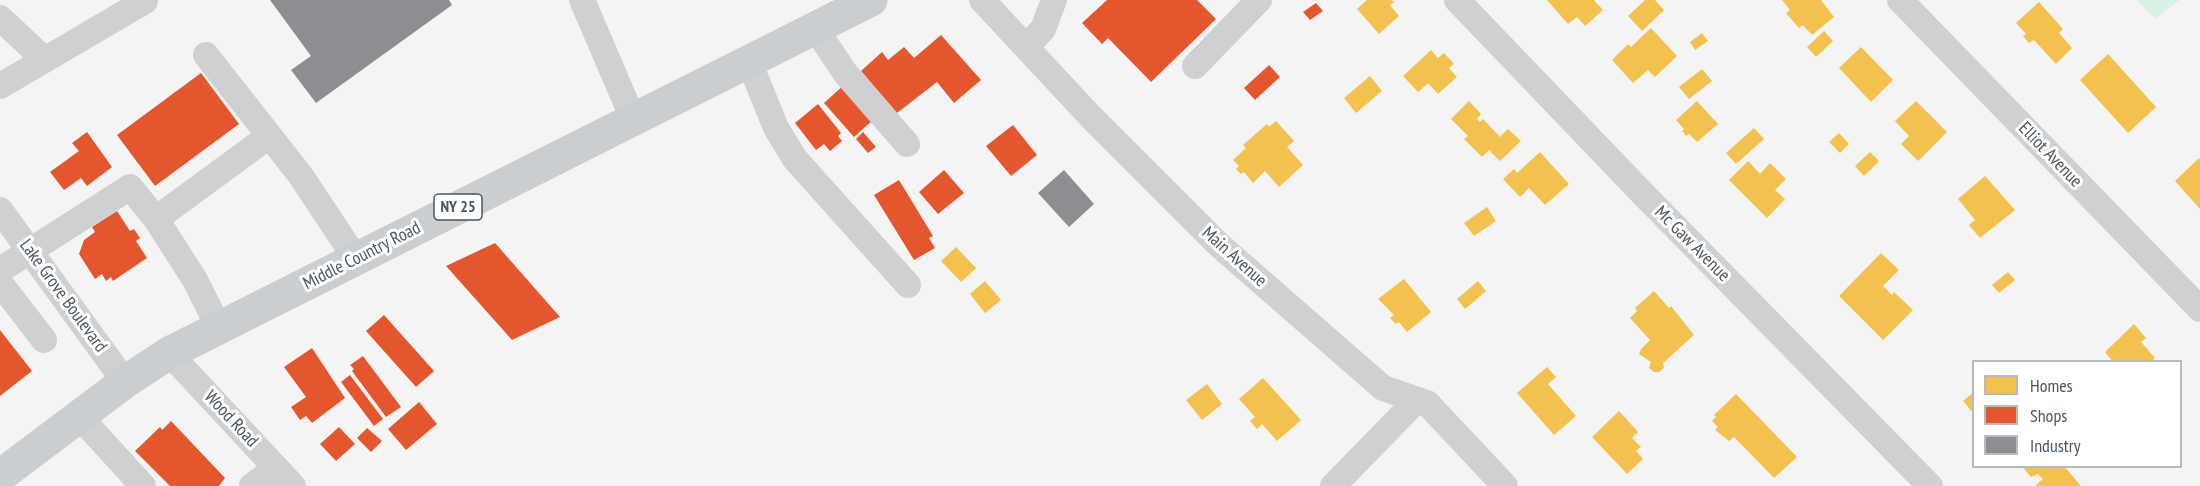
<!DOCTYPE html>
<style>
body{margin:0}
#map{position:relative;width:2200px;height:486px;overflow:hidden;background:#f4f4f4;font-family:"PT Sans Narrow",sans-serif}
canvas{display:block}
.legend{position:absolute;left:1972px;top:360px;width:210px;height:108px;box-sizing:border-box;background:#fff;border:2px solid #b7bbc0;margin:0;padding:8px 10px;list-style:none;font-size:18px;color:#4a5661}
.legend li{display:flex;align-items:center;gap:12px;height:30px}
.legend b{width:30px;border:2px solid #b7bbc0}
</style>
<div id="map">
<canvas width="2200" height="486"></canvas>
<ul class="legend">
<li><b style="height:16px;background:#f2c14e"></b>Homes</li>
<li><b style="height:16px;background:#e4572e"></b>Shops</li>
<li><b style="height:16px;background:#8d8d92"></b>Industry</li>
</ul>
</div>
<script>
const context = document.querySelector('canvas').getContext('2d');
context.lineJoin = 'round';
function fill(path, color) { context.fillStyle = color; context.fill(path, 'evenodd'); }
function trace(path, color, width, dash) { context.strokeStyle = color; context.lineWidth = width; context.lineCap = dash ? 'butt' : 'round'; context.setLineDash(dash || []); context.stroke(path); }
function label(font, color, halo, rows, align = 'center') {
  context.font = font + ' "PT Sans Narrow",sans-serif'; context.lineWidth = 6; context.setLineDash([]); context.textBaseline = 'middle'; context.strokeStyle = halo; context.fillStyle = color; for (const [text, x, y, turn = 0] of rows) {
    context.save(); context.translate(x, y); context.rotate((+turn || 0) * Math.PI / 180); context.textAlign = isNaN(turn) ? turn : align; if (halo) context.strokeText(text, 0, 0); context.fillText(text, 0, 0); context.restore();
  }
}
fill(new Path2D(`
 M2137,0h43l-25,19z`), '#d9f2e3');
fill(new Path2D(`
 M1367,0h25l2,2 -4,3 9,11 -20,18 -22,-25z
 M1547,0h47l9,10 -18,16 -8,-9 -9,7z
 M1645,0h10l9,10 -22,21 -14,-15z
 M1782,0h39l13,17 -22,18 -9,-10 -4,3 -13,-15 4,-3z
 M2039,2l24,27 -4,4 13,15 -16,16 -22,-24 -5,3 -6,-7 3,-2 -10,-11z
 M1651,28l26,28 -22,21 -7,-7 -15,13 -21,-23 16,-16 3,3z
 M1824,31l9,10 -17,16 -9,-10z
 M1702,33l6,8 -13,9 -5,-8z
 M1861,47l32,33 -22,22 -32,-34z
 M1431,50l7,8 6,-5 10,11 -5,4 8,9 -19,17 -10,-11 -10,9 -15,-16z
 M2108,54l48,53 -28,26 -48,-53z
 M1702,69l10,12 -23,18 -10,-12z
 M1370,76l12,15 -26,22 -12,-15z
 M1469,101l12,13 -4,5 3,3 3,-3 17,18 8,-8 13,12 -21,20 -11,-11 -7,7 -18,-18 4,-3 -17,-17z
 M1697,101l21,23 -21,18 -8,-8 -3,2 -4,-5 2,-2 -8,-9z
 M1916,101l31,31 -29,29 -17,-17 8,-8 -14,-15z
 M1276,121l18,20 -7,6 16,18 -24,22 -14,-16 -12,12 -9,-11 -3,2 -5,-5 3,-3 -6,-6 13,-12 -3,-3 24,-21 2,3z
 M1754,128l10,11 -28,25 -10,-11z
 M1839,133l10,11 -9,9 -11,-11z
 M1540,152l29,32 -24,21 -16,-17 -9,9 -17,-18 11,-10 3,4z
 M1870,152l9,9 -15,15 -9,-10z
 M2199,158l1,2v49l-25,-28z
 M1748,161l12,13 10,-11 16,16 -11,11 10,9 -18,19 -38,-38z
 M1985,176l30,34 -35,28 -11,-13 6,-5 -17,-21z
 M1487,207l9,14 -22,15 -10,-13z
 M956,247l20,21 -15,14 -20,-21z
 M1881,253l18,17 -16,16 9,9 2,-3 19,18 -30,30 -44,-44z
 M2008,272l7,8 -16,13 -7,-8z
 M1404,279l27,33 -24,20 -8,-10 -3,2 -6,-6 4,-3 -16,-16z
 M985,281l16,19 -16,13 -15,-19z
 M1478,281l8,10 -21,18 -8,-10z
 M1654,291l15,17 2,-2 23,29 -31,28 1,5 -5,4h-5l-5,-4 2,-6 -12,-8 2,-5 9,-9 -20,-22 7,-7 -2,-3z
 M2134,324l12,14 -5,4 14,16 -4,4h-38l-8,-10z
 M1547,367l9,10 -8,7 28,32 -22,19 -37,-42z
 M1263,378l38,42 -24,21 -15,-17 -5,5 -7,-8 5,-4 -16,-18z
 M1207,384l15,20 -20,16 -16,-20z
 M1974,392v22l-11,-13z
 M1736,394l61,63 -23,21 -40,-41 -5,4 -14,-11 3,-3 -6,-6 4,-4 -2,-2z
 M1619,411l19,21 -6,6 9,9 -5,4 7,8 -16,15 -35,-37z
 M2027,466h26l1,2 10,-2 17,20h-44l-1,-1 7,-6 -5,-5 -7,3 -7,-8z`), '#f2c14e');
fill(new Path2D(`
 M1107,0h90l19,19 -65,63 -43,-44 -6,6 -20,-21z
 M1316,3l7,8 -13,9 -7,-8z
 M941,35l40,45 -27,23 -17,-21 -40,31 -36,-42 21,-19 6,8 16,-13 10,11z
 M1269,65l11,12 -25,23 -11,-12z
 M201,73l38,51 -84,62 -38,-51z
 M844,85l30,34 -20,18 -30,-34z
 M818,104l23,29 -3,3 4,5 -12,10 -6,-7 -8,6 -21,-27z
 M1013,125l24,30 -26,21 -25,-30z
 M87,132l25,35 -25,19 -6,-8 -17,12 -14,-18 29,-21 -7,-8z
 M863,132l13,15 -8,6 -12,-14z
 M944,170l20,23 -26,21 -19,-22z
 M899,180l34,56 -4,2 6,10 -21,12 -40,-65z
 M117,211l13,20 4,-2 6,9 -4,3 11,17 -34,23 -2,-4 -5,4 -4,-7 -7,5 -16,-25 5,-14 11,-8 -3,-5z
 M495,243l65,74 -48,23 -66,-74z
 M384,315l50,56 -18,16 -50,-56z
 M0,330l32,41 -32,25z
 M312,348l33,50 -33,25 -6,-7 -6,4 -9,-13 15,-10 -22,-30z
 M363,356l38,51 -15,10 -34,-46 2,-2 -4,-4z
 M350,375l33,44 -9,7 -33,-44z
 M419,402l18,22 -31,26 -18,-21z
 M171,421l54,57 -6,8h-49l-35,-35 25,-24 2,3z
 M339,427l16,17 -19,17 -16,-17z
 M367,428l15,13 -11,11 -14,-14z`), '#e4572e');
fill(new Path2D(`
 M270,0h179l3,5 -136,98 -25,-33 20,-14z
 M1064,170l30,34 -25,23 -31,-34z`), '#8d8d92');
trace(new Path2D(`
 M582,0l51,119
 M982,0l109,117 128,128 164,143 44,15 78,83
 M1457,0l188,196 285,290
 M1900,0l300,309
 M0,18l45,42
 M815,28l31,46 61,70
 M1026,47l17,-18 11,-29
 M206,55l95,121 55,83
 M749,61l27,67 19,31 113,126
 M1195,66l64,-66
 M0,86l145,-85
 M0,210l125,172
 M0,270l130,-83 26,32
 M0,283l44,57
 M219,328l-24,-48 -39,-61 113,-83
 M169,353l124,133
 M79,416l64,70
 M252,486l24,-18
 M1333,486l84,-86`), '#ced0d2', 26);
trace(new Path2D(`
 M0,476l125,-94 44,-29 702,-353`), '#caced1', 33);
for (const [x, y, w] of [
 [458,207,48]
]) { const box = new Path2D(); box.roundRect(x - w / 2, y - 13, w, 26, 4.5); context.fillStyle = '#fff'; context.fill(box); trace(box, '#4a5661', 1.5); }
label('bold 16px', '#4a5661', null, [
 ["NY 25",458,207]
]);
label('18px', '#4a5661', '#fff', [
 ["Elliot Avenue",2050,155,46],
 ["Mc Gaw Avenue",1692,244,45],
 ["Middle Country Road",362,256,-27],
 ["Main Avenue",1234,257,42],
 ["Lake Grove Boulevard",63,296,54],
 ["Wood Road",231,419,47]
]);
</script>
